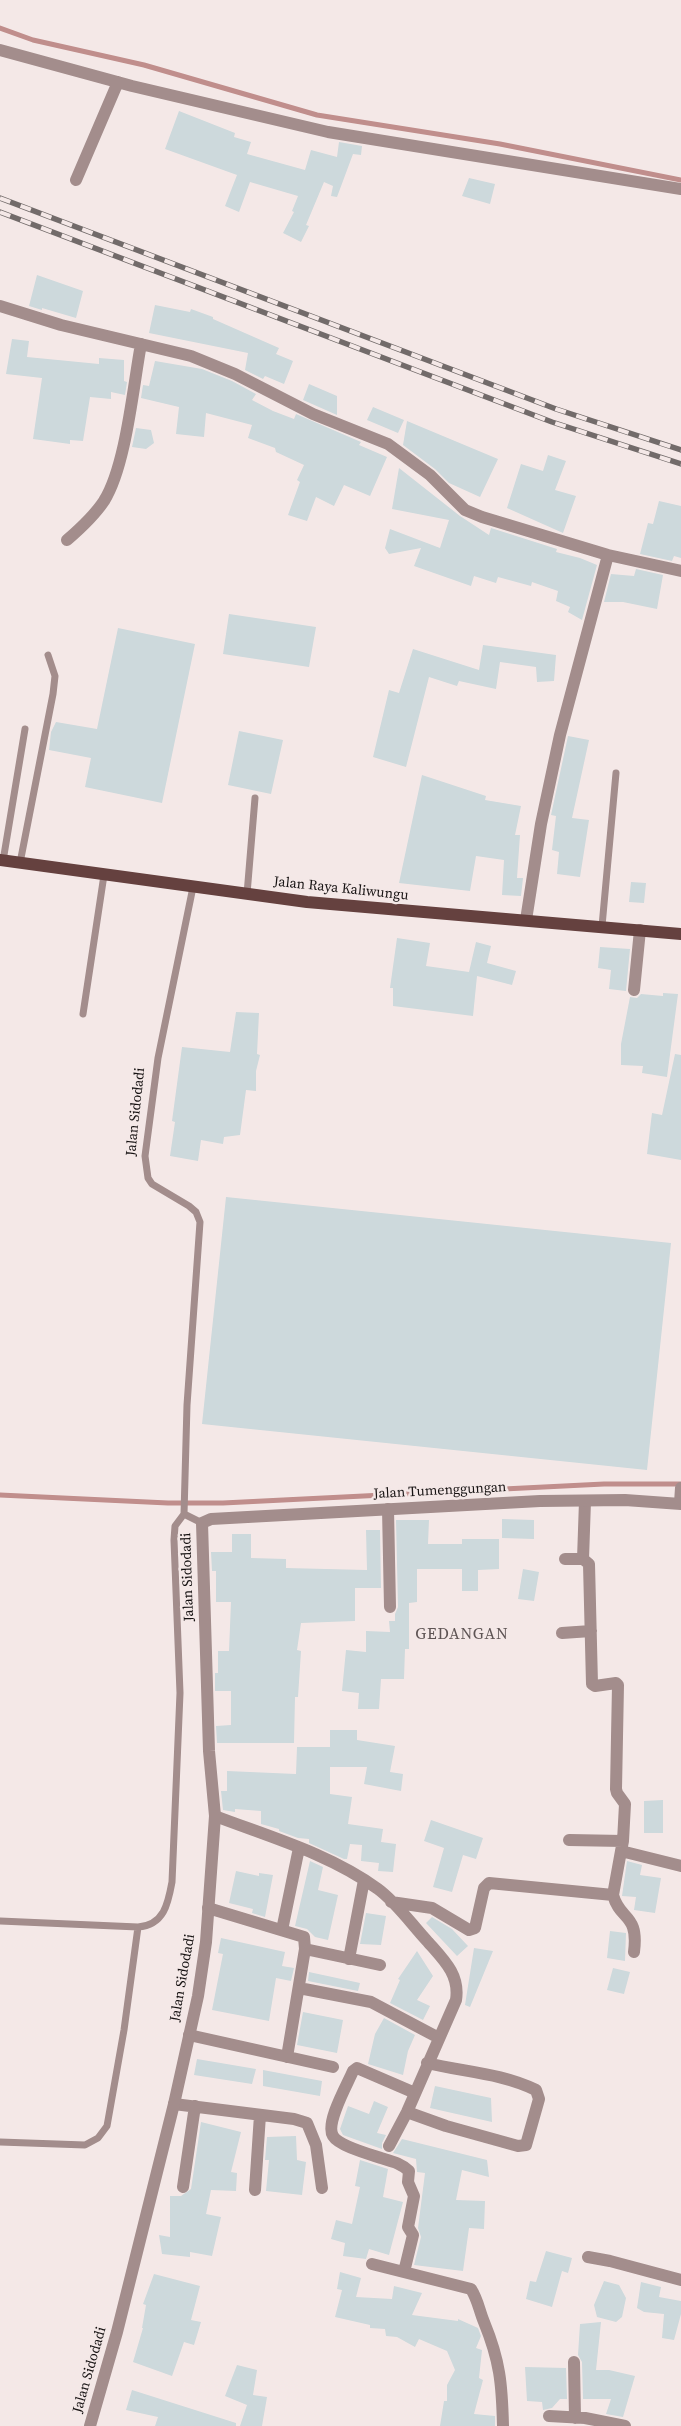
<!DOCTYPE html>
<style>
body{margin:0}
canvas{display:block;background:#f4e8e7}
</style>
<canvas width="681" height="2426"></canvas>
<script>
const context = document.querySelector('canvas').getContext('2d');
context.lineJoin = 'round';
function trace(path, color, width, dash) { context.strokeStyle = color; context.lineWidth = width; context.lineCap = dash ? 'butt' : 'round'; context.setLineDash(dash || []); context.stroke(path); }
function fill(path, color) { context.fillStyle = color; context.fill(path, 'evenodd'); }
function label(font, color, halo, rows, align = 'center') {
  context.font = font + ' "Source Serif 4",serif'; context.lineWidth = 5; context.setLineDash([]); context.textBaseline = 'middle'; context.strokeStyle = halo; context.fillStyle = color; for (const [text, x, y, turn = 0] of rows) {
    context.save(); context.translate(x, y); context.rotate((+turn || 0) * Math.PI / 180); context.textAlign = isNaN(turn) ? turn : align; if (halo) context.strokeText(text, 0, 0); context.fillText(text, 0, 0); context.restore();
  }
}
trace(new Path2D(`
 M0,28l33,12 111,25 173,50 183,29 181,36
 M0,1495l168,8h55l381,-19h77`), '#c08e8c', 5);
fill(new Path2D(`
 M179,111l56,22 -1,4 17,5 -4,12 58,16 6,-20 26,7 2,-15 23,4 -1,9 -8,-1 -16,43 -6,-1 2,-10 -9,-4 -18,43 3,1 -8,16 -18,-9 11,-21 -2,-1 6,-15 -48,-14 -11,30 -14,-6 12,-31 -72,-26z
 M469,178l26,6 -5,20 -28,-8z
 M37,275l46,16 -7,27 -34,-10v2l-13,-4z
 M155,305l35,7 1,-3 22,8v2l66,29 -3,6 17,7 -9,23 -19,-8 -2,3 -18,-9 3,-17 -99,-20z
 M12,339l17,2 -2,16 72,7v-6l25,2v21l3,1 -2,13 -14,-3v7l-21,-2 -7,44 -13,-1v4l-37,-5 9,-61 -36,-4z
 M155,361l47,8 30,12 24,13 -4,6 21,11 21,8 2,-5 65,28 -2,3 28,12 -17,39 -26,-11 -10,21 -18,-9 -9,24 -19,-6 12,-33 -3,-2 7,-15 -28,-13 -1,-4 -27,-10 4,-13 -46,-12 -2,24 -28,-3 3,-27 -38,-9 2,-13 6,1z
 M309,384l28,12v19l-34,-15z
 M373,407l31,13 -6,13 -31,-13z
 M407,421l91,38 -18,38 -31,-14 -14,-14 -32,-24z
 M136,428l15,2 3,13 -8,6 -14,-2z
 M548,455l18,6 -11,29 21,6 -13,37 -56,-25 14,-44 22,7z
 M399,468l61,48 29,19 2,-7 66,21 -1,3 24,6 17,7 -15,55 -14,-8 2,-5 -14,-6 2,-10 -26,-9 -1,4 -33,-9 -2,6 -22,-7 -3,10 -57,-20 7,-18 -32,6 -4,-6 5,-19 50,19 9,-28 -57,-11z
 M659,501l22,5v52l-7,-2 -2,5 -32,-7 8,-31 5,1z
 M636,569l27,6 -6,34 -34,-7h-19l7,-28 23,2z
 M229,614l87,13 -7,40 -86,-13z
 M118,628l77,16 -33,159 -77,-16 6,-29 -42,-8 2,-18 5,-10 41,7z
 M483,645l73,10 -2,26 -17,1 -1,-15 -36,-5 -4,27 -37,-8 -2,5 -28,-9 -23,90 -33,-10 16,-67 10,3 14,-44 66,21z
 M239,731l44,9 -12,54 -43,-9z
 M568,736l21,4 -17,78 17,2 -9,57 -23,-3 2,-22 -7,-2 4,-34 -5,-1z
 M422,775l64,21 -1,4 36,6 -6,29h5l-3,43h6l-2,18 -19,-1 2,-35 -28,-4 -6,35 -71,-8z
 M631,882l15,1 -2,20 -15,-1z
 M397,938l33,5 -4,23 43,6 7,-30 15,4 -4,17 29,8 -4,14 -35,-9 -4,40 -80,-10v-18h-3z
 M600,947l30,2 -4,42 -17,-2 2,-19 -13,-2z
 M663,993l15,1 -11,83 -25,-4 1,-7 -22,-1v-21l9,-47 7,1 4,-4 22,2z
 M236,1012l23,1 -2,41 3,1 -4,16v20l-10,-1 -6,45 -16,2 -1,7 -22,-4 -3,21 -28,-5 5,-34 -3,-1 10,-74 48,5z
 M675,1054l6,1v105l-34,-6 5,-41 10,2z
 M226,1197l445,46 -24,227 -445,-46z
 M502,1519l32,1v19l-32,-1z
 M396,1520h33l-1,24h34v-5h37v30l-21,1v21h-16v-22h-45v33l-8,1v46h-4l-1,30h-23l-2,30h-21l1,-16 -17,-2 4,-41 20,2v-21l24,1 -1,-11h6v-7l3,-7z
 M366,1530h14l1,58h-26v33l-54,2 -4,27 4,1 -3,46h-3l-1,46h-77l-1,-17 15,-1v-34h-16v-18h3v-22h11l2,-49h-15v-31h-4l-1,-19h21v-18h19v24l35,1v9l81,2z
 M523,1569l16,3 -5,29 -16,-2z
 M330,1730h27v10l38,6 -5,26 13,2 -2,17 -37,-7 3,-17h-37v27l22,3 -4,27 35,5 -2,13 15,2 -3,28 -15,-1 1,-8 -18,-2 1,-16 -12,-1 -3,15h-3l-35,-16v-4l-11,-1 -19,-7v-2l-18,-5v-13l-26,-2v3l-12,-2 -2,-19h6v-20l69,3 1,-27h33z
 M663,1800v33h-19v-32z
 M431,1820l52,18 -7,21 -13,-4 -11,37 -19,-5 11,-39 -20,-7z
 M310,1861l13,6 -5,23 20,5 -10,45 -13,-3 -8,-8 -12,-3z
 M627,1861l15,4 -2,10 21,3 -6,35 -21,-3 2,-13 -14,-1z
 M236,1871l23,5v-3l14,2 -8,42 -13,-4 1,-4 -24,-6z
 M366,1913l20,3 -5,29 -21,-1z
 M432,1917l20,12 16,17 -11,10 -31,-33z
 M610,1931l16,2 -1,28 -18,-3z
 M221,1938l64,14 -3,14 12,2 -3,13 -15,-3 -7,43 -57,-11 11,-56 -5,-1z
 M474,1948l19,3 -23,56 -5,-2z
 M417,1951l16,25 -16,24 13,6 -7,14 -33,-17 10,-23 -2,-1z
 M613,1968l17,4 -6,22 -17,-4z
 M309,1972l51,11 -2,8 -50,-10z
 M303,2012l40,8 -6,33 -40,-8z
 M384,2018l31,17 -7,16 -5,24 -35,-11 7,-30z
 M197,2059l59,10 -4,15 -58,-9z
 M263,2070l59,11 -2,15 -57,-10z
 M435,2086l56,12 1,24 -62,-14z
 M374,2101l14,6 -11,26 9,2 -4,8v6l-39,-14 -3,-6 8,-23 21,8z
 M201,2122l40,10 -10,40 6,1 -1,18 -25,-1 -5,24 15,3 -9,39 -22,-4v5l-28,-3 -3,-19 11,2v-41h11l10,-7z
 M296,2136l1,24 9,2 -4,33 -36,-4 3,-31h-4l2,-23z
 M402,2139l85,21 2,17 -27,-7 -6,30 29,1 -1,28 -15,-1 -6,43 -49,-6 7,-28 -3,-9 7,-55 -8,-1 -1,-13 -23,-6z
 M360,2160l28,9 -5,28 20,5 -14,53 -20,-6 -3,10 -23,-3 2,-13 -14,-4 5,-19 16,4 8,-37 -5,-1z
 M546,2251l26,7 -4,15 -6,-2 -10,36 -26,-8 4,-18 6,1z
 M340,2272l21,6 -5,19 36,2 2,-13 28,7 -10,22 46,6v-2l20,9 3,8 -5,12 6,2 -3,28 4,2 -9,34 21,2v10h-55l4,-25h3v-16l8,-15 -8,-19 -28,-12 -4,8 -18,-10 -11,-1 -1,-7 -15,-1v-3l-35,-8 7,-27 -5,-1z
 M154,2274l46,12 -9,34 10,2 -7,23 -10,-3 -12,34 -39,-14 10,-34h-1l4,-23 -3,-1z
 M604,2281l15,4 7,13 -4,19 -6,5 -19,-5 -3,-12z
 M641,2282l20,5 -2,10 22,4v13l-7,26 -12,-2 2,-24 -20,-2 -7,-4z
 M601,2322l-5,48h13l26,6 -12,41 -17,-3 5,-15h-28l-1,-37 -4,-7 2,-31z
 M237,2365l20,5 -4,25 14,2 -5,29h-22l7,-21 -22,-9z
 M525,2367l41,1 1,31h-7l-8,9 -9,2 -1,-8 -15,-1z
 M132,2390l104,33v3h-81l3,-9 -32,-7z`), '#cdd9dc');
trace(new Path2D(`
 M3,861l22,-132
 M20,863l33,-169 2,-18 -7,-21
 M193,887l-35,171 -13,98 3,22 4,6 37,22 7,6 4,10 -13,183 -3,109 18,9
 M247,894l8,-96
 M602,926l14,-153
 M83,1014l21,-139
 M0,1921l138,6c26,-2 30,-23 34,-45l8,-189 -6,-153 1,-14 9,-12
 M0,2142l85,3 13,-7 9,-12 17,-96 14,-103`), '#a38d8c', 7);
trace(new Path2D(`
 M0,50l132,36 196,46 353,57
 M76,180l42,-98
 M0,306l61,19 130,31 44,18 78,40 75,30 42,31 35,35 17,7 126,38 73,16
 M67,540c14,-12 27,-24 37,-39 22,-35 29,-114 37,-157
 M526,920l15,-96 19,-89 48,-180
 M634,990l6,-60
 M585,1501l-2,58 6,5 3,120 3,2 21,-3 2,2 -2,104 1,4 8,11 -2,37
 M680,1503l1,-15
 M388,1509l2,98
 M565,1559h18
 M562,1633l29,-2
 M215,1816c55,21 115,38 163,73 19,14 34,36 50,53 16,18 32,33 28,58l-49,112 -18,34
 M569,1840l54,1 -2,10 60,15
 M613,1895l8,-44
 M391,1902l41,6 37,22 6,-2 9,-40 5,-5 124,12c7,26 26,18 21,57
 M208,1908l96,29 1,12 -18,108
 M282,1930l17,-82
 M305,1949l75,16
 M349,1959l15,-79
 M299,1988l72,14 68,36
 M189,2035l144,32
 M174,2104l120,15 13,4 9,22 6,43
 M407,2112l39,14 72,20 8,-1 13,-46 -3,-9c-35,-17 -72,-18 -109,-27
 M183,2187l12,-81
 M255,2190l5,-75
 M588,2257l22,4 71,19
 M372,2264l99,25c7,11 8,21 13,33 16,39 18,62 19,104
 M404,2272l9,-37 -5,-8 6,-31 -6,-14 1,-11c-8,-8 -18,-10 -28,-13 -12,-4 -42,-12 -48,-22 -8,-13 14,-51 20,-65l4,-3 58,25
 M574,2362l1,56
 M549,2416l36,2 40,8`), '#a38d8c', 12);
trace(new Path2D(`
 M90,2426l27,-94 57,-228 24,-108 8,-54 9,-126 -6,-65 -7,-228 9,-4 329,-18 85,-1 56,4`), '#a38d8c', 12);
trace(new Path2D(`
 M0,860l307,42 374,32`), '#65413f', 12);
const rail = new Path2D(`
 M0,198l556,211 125,41
 M0,212l552,210 129,42`);
trace(rail, '#726b6a', 5.5);
trace(rail, '#f4e8e7', 4, [11]);
label('14px', '#161212', '#f4e8e7', [
 ["Jalan Raya Kaliwungu",341,889,6],
 ["Jalan Sidodadi",136,1112,-84],
 ["Jalan Tumenggungan",440,1491,-3],
 ["Jalan Sidodadi",188,1577,-92],
 ["Jalan Sidodadi",183,1978,-80],
 ["Jalan Sidodadi",90,2370,-74]
]);
context.letterSpacing = '1px';
label('16px', '#5e5454', '#f4e8e7', [
 ["GEDANGAN",462,1635]
]);
context.letterSpacing = '0px';
</script>
